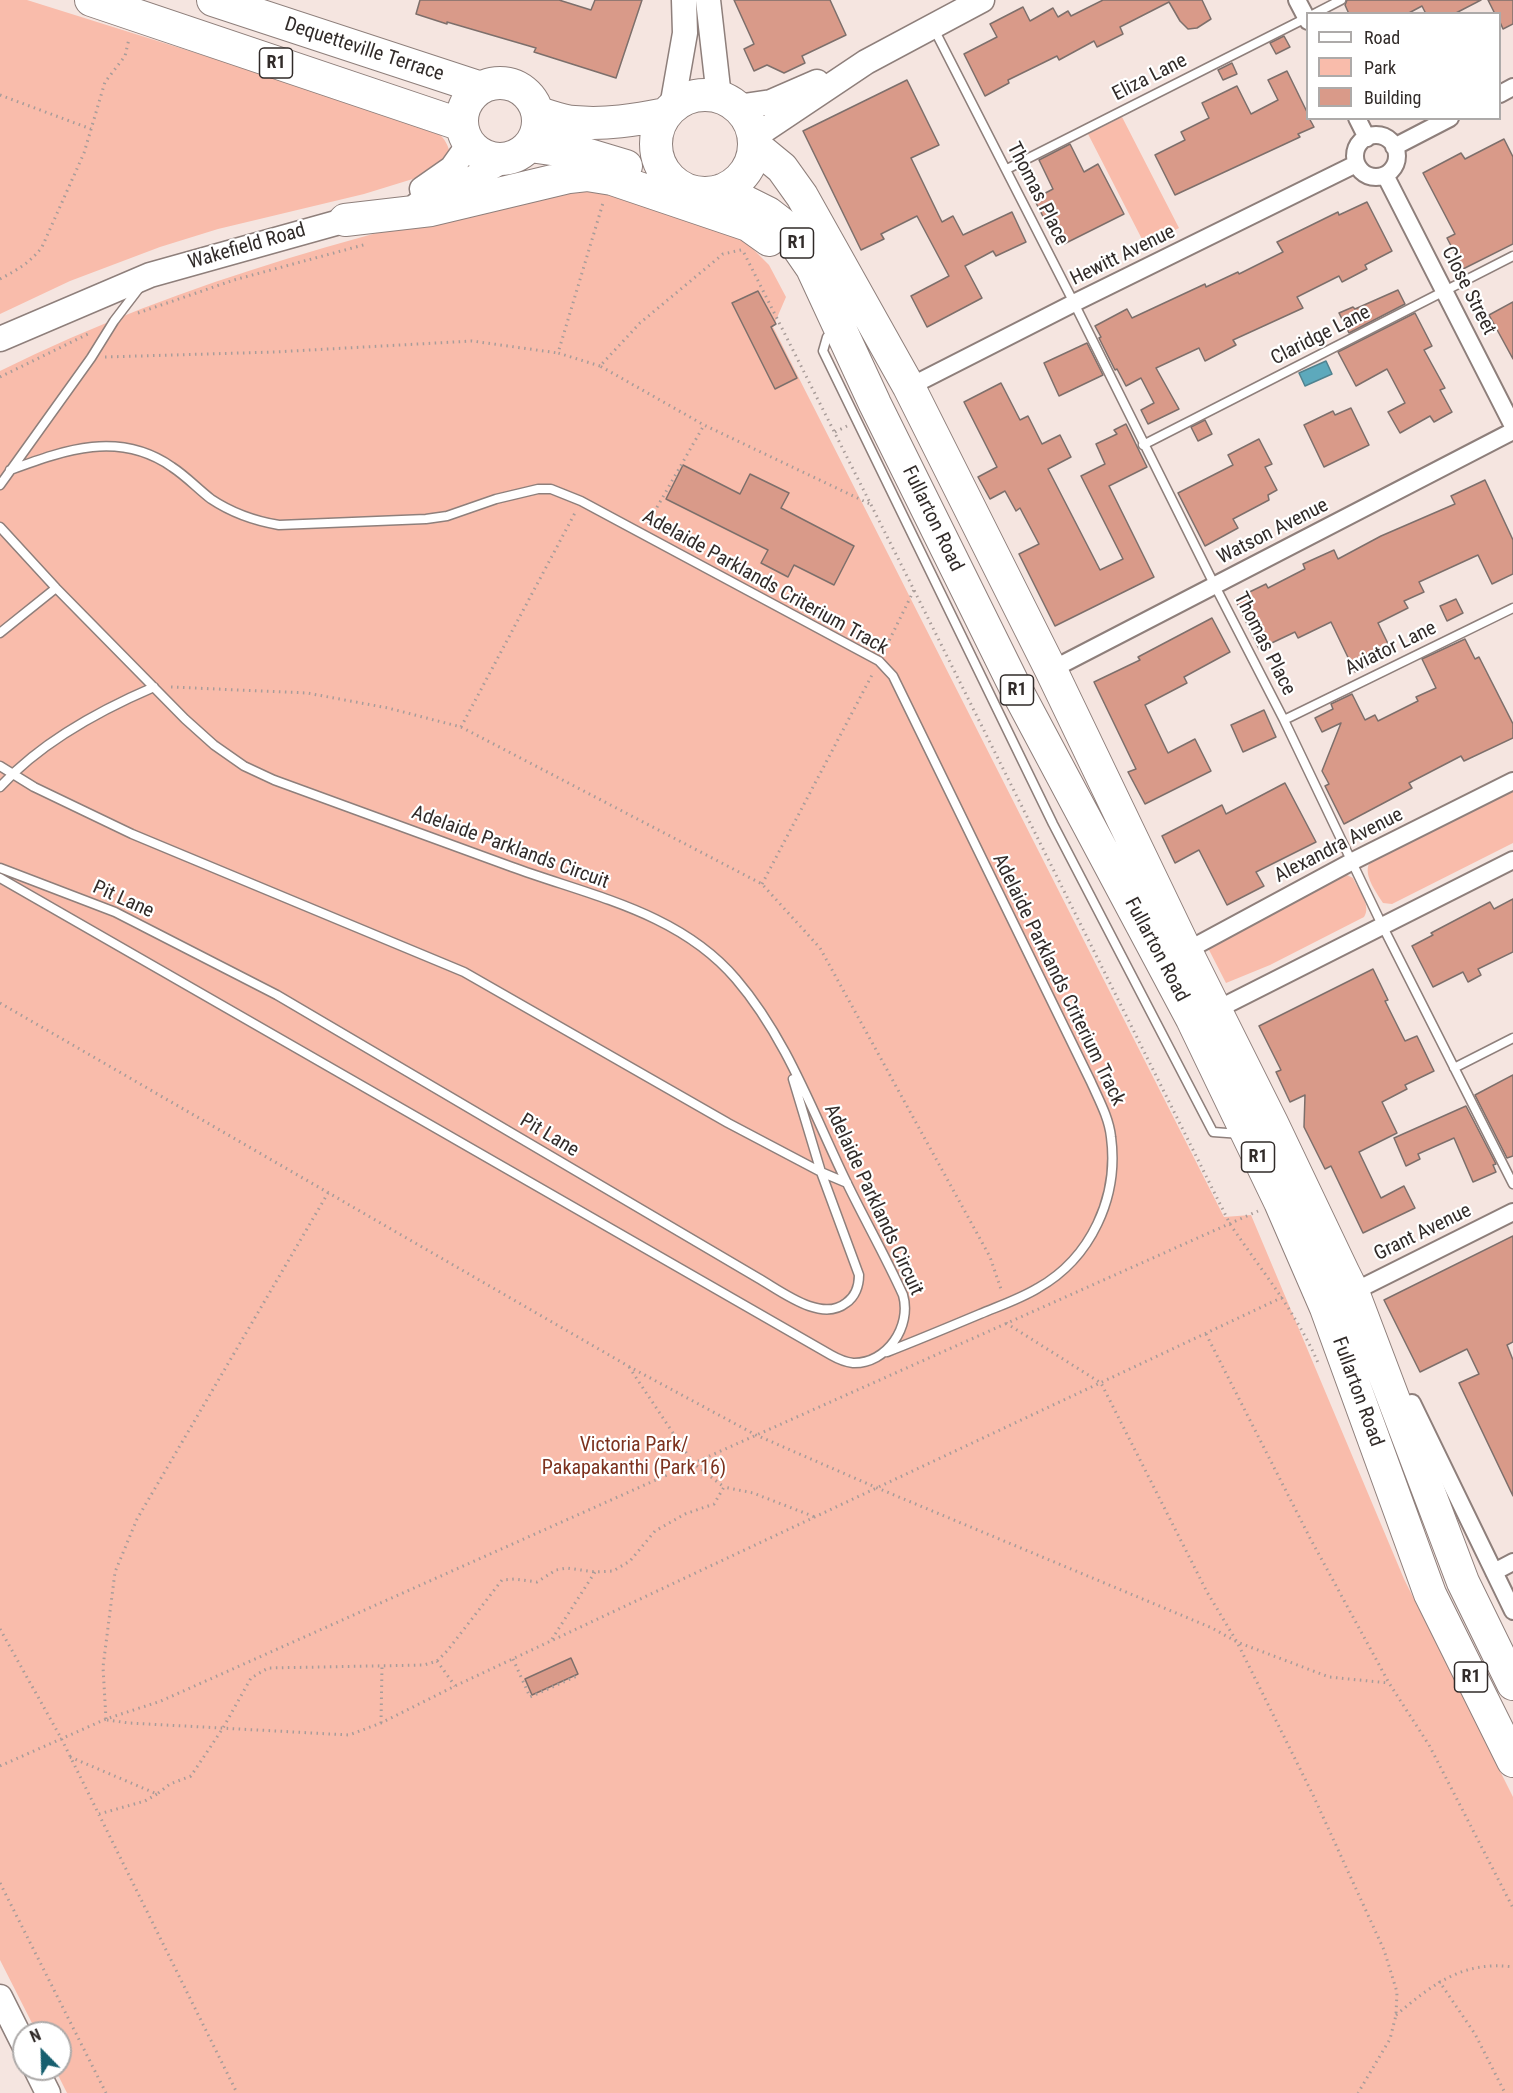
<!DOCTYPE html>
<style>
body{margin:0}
#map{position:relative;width:1513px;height:2093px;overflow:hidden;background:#f5e5e0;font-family:"Roboto Condensed",sans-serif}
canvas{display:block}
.legend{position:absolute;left:1306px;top:12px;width:195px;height:108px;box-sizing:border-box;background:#fff;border:2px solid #adaaa9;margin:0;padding:8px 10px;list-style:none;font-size:18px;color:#312b29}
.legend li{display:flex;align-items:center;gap:12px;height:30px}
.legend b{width:30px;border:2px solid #adaaa9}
.north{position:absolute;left:12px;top:2021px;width:60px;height:60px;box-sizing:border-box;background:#fff;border:2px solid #adaaa9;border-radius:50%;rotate:337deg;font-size:16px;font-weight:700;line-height:24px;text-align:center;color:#312b29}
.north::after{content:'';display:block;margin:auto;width:21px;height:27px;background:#175f6f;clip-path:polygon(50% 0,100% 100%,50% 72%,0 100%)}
</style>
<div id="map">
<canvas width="1513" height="2093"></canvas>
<ul class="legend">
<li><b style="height:8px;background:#fff"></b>Road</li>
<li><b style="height:16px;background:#f9bcab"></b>Park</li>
<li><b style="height:16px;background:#d99a89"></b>Building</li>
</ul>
<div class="north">N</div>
</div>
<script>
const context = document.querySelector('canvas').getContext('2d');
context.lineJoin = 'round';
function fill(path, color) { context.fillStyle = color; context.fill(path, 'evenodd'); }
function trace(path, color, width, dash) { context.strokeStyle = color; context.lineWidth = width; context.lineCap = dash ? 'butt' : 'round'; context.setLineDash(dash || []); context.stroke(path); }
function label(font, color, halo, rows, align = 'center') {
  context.font = font + ' "Roboto Condensed",sans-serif'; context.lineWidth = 4.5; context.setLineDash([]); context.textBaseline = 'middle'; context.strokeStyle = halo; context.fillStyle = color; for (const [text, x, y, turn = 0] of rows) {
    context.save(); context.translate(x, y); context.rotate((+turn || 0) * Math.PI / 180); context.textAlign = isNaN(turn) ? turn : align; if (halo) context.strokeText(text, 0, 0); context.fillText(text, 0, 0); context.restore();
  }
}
fill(new Path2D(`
 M0,0h27l392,123c15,6 28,13 31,31l-21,20 -65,20 -146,35 -58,18 -90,34 -70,33z
 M1122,117l57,111 -34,17 -57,-111z
 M587,182l155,56 27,27 17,32 -13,30 451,890 27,-2 153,364 109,218v296h-1446l-12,-24h5v-36h-23l-37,-73v-1589c185,-92 387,-145 587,-189z
 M1513,790v53l-121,61 -9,-1c-7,-11 -22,-31 -12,-42z
 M1345,874l8,4c5,11 19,28 11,39l-94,48 -44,18 -18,-35z`), '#f9bcab');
const water = new Path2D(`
 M1326,361l6,13 -27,12 -6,-13z`);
fill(water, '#5da9bc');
trace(water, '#508390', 1.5);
const building = new Path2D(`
 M420,0h139l32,10 4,-10h47l-26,78 -82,-26 2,-4 -89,-26v2l-31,-10z
 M734,0h96l16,35 -44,21 3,7 -21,10 -17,-8 -13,6 -10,-22 10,-5z
 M1103,0h99l9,19 -14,9 -9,1 -8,-8 -11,-19 -49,25 3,7 -26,13 -3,-6 -35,19 -2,-4 -49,24 1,3 -24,13 -21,-42 33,-17 -7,-13 33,-17 7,14 23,-13 5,9 10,-6 3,5z
 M1347,0h134l-27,14h-28l-4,-8 -15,8h-58l-4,-9z
 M1488,0h25v24l-10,5 -3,-7v-8h-5z
 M1284,36l6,11 -14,7 -6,-11z
 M1232,63l5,11 -14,6 -5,-10z
 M1287,71l21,43v4h1l5,9 -16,7 2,3 -125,58 -20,-40 30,-15 -4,-8 28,-14 -7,-15 35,-17 14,28 27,-14 -10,-20z
 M907,80l32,65 -28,13 31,64 11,-6 10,19 49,-23 14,30 -30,14 -3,-5 -28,15 17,32 -55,29 -16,-31 38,-20 -32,-60 -36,18 3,5 -23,11 -58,-119z
 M1504,139l9,18v87l-50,25 -16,-31 8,-4 -32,-61 38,-20 4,6z
 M1070,144l14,28 14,-8 26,50 -60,30 -11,-21 -5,3 -14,-27 19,-10 -14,-29z
 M1367,202l25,49 -27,14 2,4 -25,13 -3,-6 -42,21 6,11 -70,32 3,5 -31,16 -6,-13 -43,20 23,41 -31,15 -7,-14 13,-7 -13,-25 -15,8 -9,-17 -2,1 -16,-32 2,-1 -6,-11 32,-17 5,9 73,-34 1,3 32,-15 1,2 44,-22 -6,-10 61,-30 1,3z
 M1398,290l7,14 -56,29 -10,-20 14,-6 2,2z
 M758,291l18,33 -5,3 26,51 -22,11 -43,-86z
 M1513,302v57l-24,-44z
 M1415,313l17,33 -8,4 21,38 -5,2 12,22 -18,10 -4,-6 -30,17 -12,-21 17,-9 -18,-34 -31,17 -18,-34z
 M1087,343l16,32 -44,21 -15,-33z
 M1001,383l19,37 8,-4 14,28 18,-9 11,22 -23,12 52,101 23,-11 -42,-83 24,-12 -9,-20 21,-10 -3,-4 12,-6 21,43 -38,19 45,91 -99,49 -36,-72 20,-10 -19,-36 -4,3 -11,-20 -15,8 -12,-22 19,-10 -33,-65z
 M1351,408l18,37 -45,22 -20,-42 29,-14 2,4z
 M1205,420l7,14 -14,7 -7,-14z
 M1259,439l13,25 -7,3 12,23 -9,5 1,5 -36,19 5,9 -33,18 -27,-53 55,-28 -5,-10z
 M683,465l57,29 10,-20 39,19 -8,15 73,38 -20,39 -40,-20 -6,12 -27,-14 7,-13 -102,-51z
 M1485,480l28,60v34l-21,10 -14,-29 -59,27 5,10 -20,9 4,7 -30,15 15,31 -38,18 -24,-50 -33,16 -3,-6 -36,17 -24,-50 31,-15 2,4 37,-19 -2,-5 31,-14 4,9 43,-23 74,-32 -4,-8z
 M1456,599l7,14 -16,8 -7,-15z
 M1212,618l18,34 -46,25 3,6 -42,22 23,48 27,-14 16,32 -66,33 -17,-32 8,-3 -42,-87 46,-22 -2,-3z
 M1465,639l10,20 4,-2 34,67v14l-49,23 -3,-5 -52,27 3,5 -68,36 -19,-38 4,-2 -7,-13 19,-48 -19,9 -7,-14 18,-9 -2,-5 21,-10 13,26 10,-5 3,6 40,-20 -2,-4 20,-9 -14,-29z
 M1264,710l12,27 -33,15 -12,-27z
 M1285,783l31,59 -60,30 8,14 -37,19 -28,-55 -24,13 -13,-27 60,-31 4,9z
 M1513,899v53l-35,17 3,6 -13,7 -5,-10 -30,15 -21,-41 21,-11 -2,-2 59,-31 4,7z
 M1373,969l15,31 -3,1 20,40 12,-5 17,35 -29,14 2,4 -25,13 15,31 -38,19 22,46 23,-12 11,22 -52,25 -32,-67 -6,3 -21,-42 1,-32 -15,7 -14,-30 5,-2 -22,-44z
 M1513,1075v81l-6,2 -32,-63z
 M1466,1106l30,58 -3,1 3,7 -23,10 -19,-44 -36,16 2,5 -14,7 -12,-28z
 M1513,1236v106l-6,3 6,15v136l-54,-113 20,-9 -12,-25 -47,23 -36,-72z
 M571,1658l7,16 -46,21 -7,-16z`);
fill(building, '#d99a89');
trace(building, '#7d6f6b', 1.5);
const lane = new Path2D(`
 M1314,14l27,-14
 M934,29l140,274 141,283 69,134 99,207 130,257
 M1007,169l301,-152
 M836,332l-9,5 -4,14 230,473 160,308 28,2
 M1143,445l370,-189
 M10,470c55,-20 109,-40 162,-3 14,9 26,22 39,32 21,14 44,22 68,26l147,-6 21,-3 49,-17 42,-10h13l30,12 298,160 14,15 198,406c8,18 18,36 20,55 8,60 -20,121 -73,151 -18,11 -39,18 -58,26 -31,13 -62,26 -93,38
 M0,485l91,-127 23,-37 26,-34
 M0,527l56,61 129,131 29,26 30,21 30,14c79,29 159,58 238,87 79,29 167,45 224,112 49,57 76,131 108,198 19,40 41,78 59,118 9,31 -16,69 -50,68 -8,-1 -15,-4 -22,-8l-831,-477
 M0,633l56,-45
 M1284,720l229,-112
 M0,766l34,21 98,47 332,138 264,151 93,49 26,11
 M0,787c41,-45 98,-76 154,-100
 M0,868l115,44 162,83 481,283c23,13 63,45 88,25 9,-6 13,-17 13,-28l-38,-103 -28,-93
 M1454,1068l59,-30`);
const street = new Path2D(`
 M1297,0l11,21
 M1500,94l13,-7
 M1357,118l10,20
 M1355 156a21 21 0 1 1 42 0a21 21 0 1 1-42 0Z
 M1394,147l56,-29
 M1385,175l128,251
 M909,387l165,-84 282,-139
 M1051,670l462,-239
 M1186,951l165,-89 162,-81
 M1216,1010l297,-150
 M1353,1292l160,-80
 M1412,1403l101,208
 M1494,1572l19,-10`);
const secondary = new Path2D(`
 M708,0l11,97
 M672,107l13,-74 -1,-33
 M737,107l34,-5 46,-20
 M754,137l112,-75 116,-62
 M422,189l30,-21 17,-24
 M418,204l55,-26 31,-18
 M0,339l150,-64 211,-59
 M0,1997l24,48
 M36,2069l12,24`);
const highway = new Path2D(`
 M91,0l371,125
 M213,0l268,88
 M462 121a38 38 0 1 1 76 0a38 38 0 1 1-76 0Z
 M656 144a49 49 0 1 1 98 0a49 49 0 1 1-98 0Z
 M538,113c12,3 24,8 36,9 31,3 62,-2 92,-8
 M754,145l28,23 20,28 107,191 142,283 135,281 86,172 71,149 10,20 110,290 50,102
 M530,146l56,8 40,12
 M722,190l46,23 13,10 31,45 63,136 140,283 177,332 88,183 46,106 104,286 83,167
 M345,220l86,-10 138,-33 18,-2 25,4 136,46 21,15`);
trace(lane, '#8e7f7b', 11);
trace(street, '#8e7f7b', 20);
trace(secondary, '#8e7f7b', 27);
trace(highway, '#8e7f7b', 34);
trace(new Path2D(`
 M0,95l91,34
 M741,250l-18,4 -83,69 -40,43 104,59 166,79
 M744,253l170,337 316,634c31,46 67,89 89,141
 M0,279c17,-9 31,-17 42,-32l42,-94 21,-71 20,-26 4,-17
 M138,313l96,-33 133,-36
 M105,357l170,-5 197,-11 86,12
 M600,366l-42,-13 45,-150
 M0,377l90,-44
 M835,432l12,-6
 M648,523l56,-98
 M884,651l30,-61
 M171,687l136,6 81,15 73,19 301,157 58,64 170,309 12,35
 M461,727l115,-216
 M762,884l111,-211
 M0,1003l628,363 128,69 119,52 337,141 25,14 92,35 60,6
 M1006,1323l95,60 106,209 30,50 76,153 71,155 13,42 -1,23 -6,24 -32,54
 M1206,1334l104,204 79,145 40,62 84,163
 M629,1367l64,96 31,24
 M0,1629l61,109 176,355
 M552,1639l43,-67
 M513,1659l17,38 47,-21
 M437,1661l18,25
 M106,1719l-3,-52 12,-95 22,-53 191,-326
 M107,1720l22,3 220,12 32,-12 74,-37 828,-389
 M381,1723l1,-57
 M70,1757l87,37 13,-10 21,-8 32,-48 28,-50 17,-10 156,-3 13,-4 10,-10 55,-71 13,-1 22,3 19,-12 11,-2 28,4 18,-1 17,-10 25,-30 30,-17 29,-10 10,-17 29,6 62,24
 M0,1766l106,-47 55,-18 1097,-490
 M99,1814l46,-13 12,-7
 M0,1883l106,210
 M1439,1981l36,53 30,59
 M1396,2015c36,-30 67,-55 117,-48`), '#a89c99', 3, [1.5, 4.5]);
trace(lane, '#fff', 8);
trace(street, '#fff', 16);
trace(secondary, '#fff', 24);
trace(highway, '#fff', 32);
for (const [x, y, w] of [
 [276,63,33],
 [797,243,33],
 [1017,690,33],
 [1258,1157,33],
 [1471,1677,33]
]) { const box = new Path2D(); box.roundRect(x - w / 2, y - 15, w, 30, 4.5); context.fillStyle = '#fff'; context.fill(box); trace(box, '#312b29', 1.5); }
label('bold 18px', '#312b29', null, [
 ["R1",276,63],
 ["R1",797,243],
 ["R1",1017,690],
 ["R1",1258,1157],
 ["R1",1471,1677]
]);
label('20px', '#312b29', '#fff', [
 ["Dequetteville Terrace",364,50,18],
 ["Eliza Lane",1150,78,-27],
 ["Thomas Place",1037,194,63],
 ["Wakefield Road",247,247,-16],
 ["Hewitt Avenue",1123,256,-26],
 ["Close Street",1468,291,63],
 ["Claridge Lane",1321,336,-27],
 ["Fullarton Road",932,519,64],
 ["Watson Avenue",1273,532,-27],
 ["Adelaide Parklands Criterium Track",765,583,29],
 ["Thomas Place",1264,644,63],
 ["Aviator Lane",1391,649,-26],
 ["Alexandra Avenue",1339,846,-27],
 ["Adelaide Parklands Circuit",510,848,20],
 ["Pit Lane",123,900,24],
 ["Fullarton Road",1156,950,62],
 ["Adelaide Parklands Criterium Track",1058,980,64],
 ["Pit Lane",549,1136,31],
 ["Adelaide Parklands Circuit",873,1200,65],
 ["Grant Avenue",1423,1233,-26],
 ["Fullarton Road",1357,1392,70]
]);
label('20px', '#7c311d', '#fff', [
 ["Victoria Park/",634,1446],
 ["Pakapakanthi (Park 16)",634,1469]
]);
</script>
